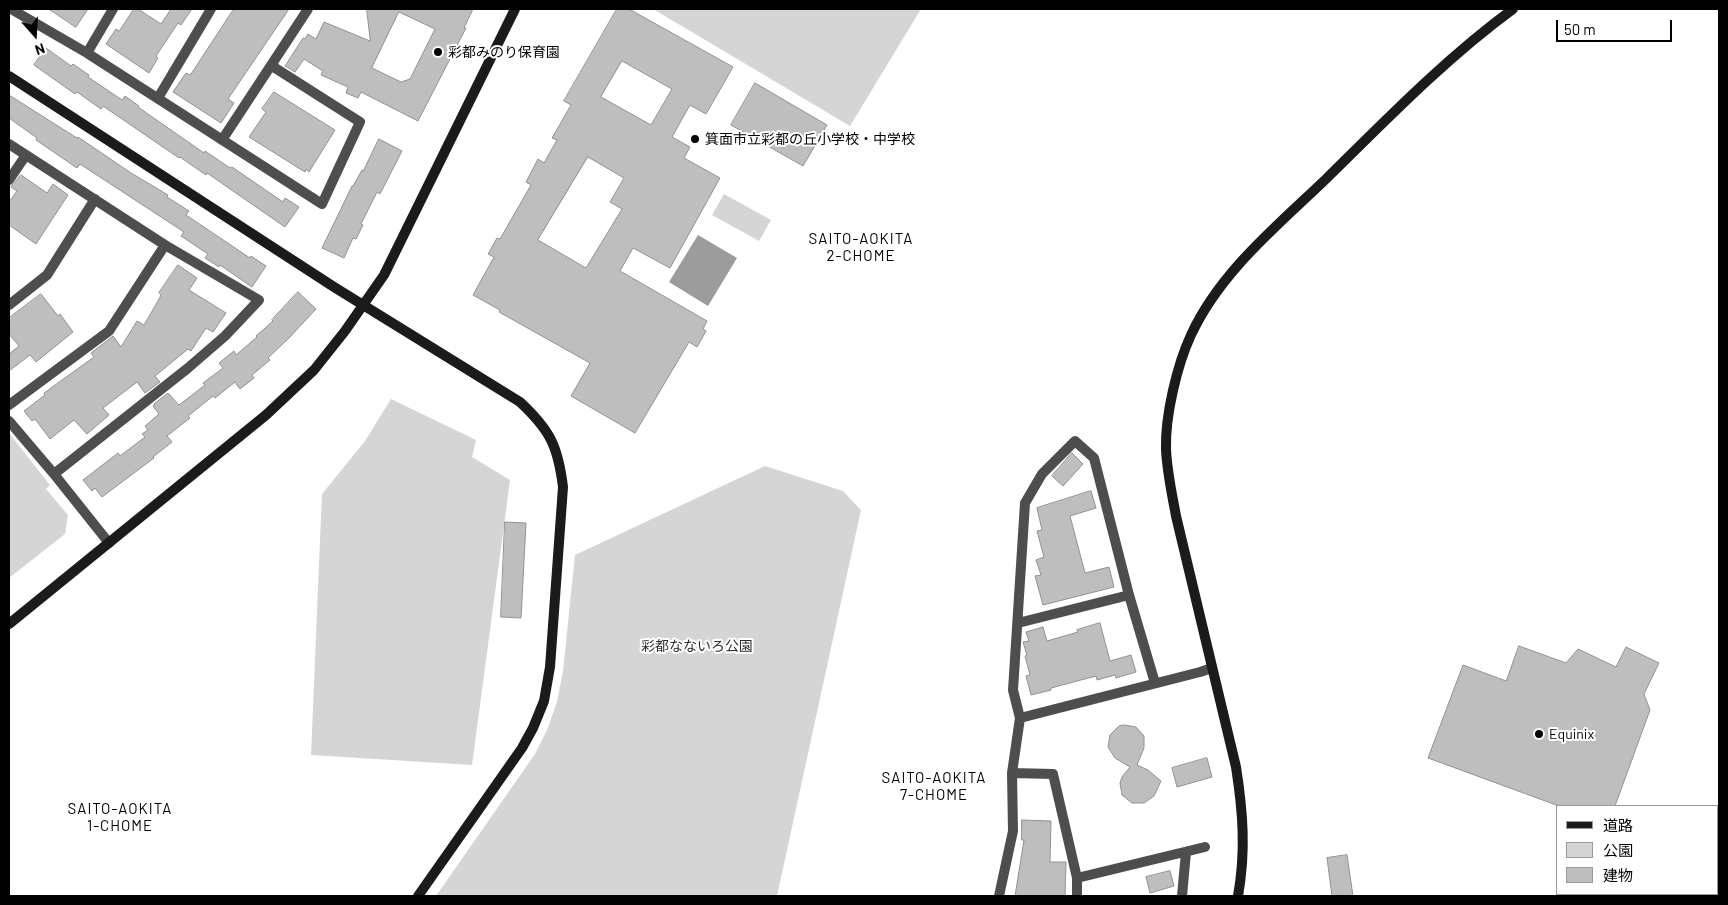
<!DOCTYPE html>
<meta charset="utf-8">
<style>
body{margin:0}
#map{position:relative;width:1728px;height:905px;overflow:hidden;background:#fff;font-family:Barlow,"Noto Sans JP",sans-serif}
canvas{display:block}
.frame{position:absolute;inset:0;border:10px solid #000;pointer-events:none}
.legend{position:absolute;left:1556px;top:805px;width:162px;height:90px;box-sizing:border-box;background:#fff;border:1px solid #999;margin:0;padding:6px 9px;list-style:none;font-size:15px;color:#000}
.legend li{display:flex;align-items:center;gap:10px;height:25px}
.legend b{width:25px;border:1px solid #999}
.north{position:absolute;left:10px;top:10px;width:50px;height:50px;-webkit-text-stroke:4px #fff;paint-order:stroke;rotate:161deg;font-size:14px;font-weight:700;line-height:20px;text-align:center;color:#000}
.north::after{content:'';display:block;margin:auto;width:18px;height:22px;background:#000;clip-path:polygon(50% 0,100% 100%,50% 72%,0 100%)}
.scale{position:absolute;left:1556px;top:20px;width:116px;height:22px;box-sizing:border-box;border:2px solid #000;border-top:0;padding-left:6px;font-size:15px;line-height:18px;white-space:nowrap;color:#000;-webkit-text-stroke:4px #fff;paint-order:stroke}
</style>
<div id="map">
<canvas width="1728" height="905"></canvas>
<div class="frame"></div>
<ul class="legend">
<li><b style="height:6px;background:#1b1b1b"></b>道路</li>
<li><b style="height:14px;background:#d5d5d5"></b>公園</li>
<li><b style="height:14px;background:#bebebe"></b>建物</li>
</ul>
<div class="north">N</div>
<div class="scale">50 m</div>
</div>
<script>
const context = document.querySelector('canvas').getContext('2d');
context.lineJoin = 'round';
function fill(path, color) { context.fillStyle = color; context.fill(path, 'evenodd'); }
function trace(path, color, width, dash) { context.strokeStyle = color; context.lineWidth = width; context.lineCap = dash ? 'butt' : 'round'; context.setLineDash(dash || []); context.stroke(path); }
function label(font, color, halo, rows, align = 'center') {
  context.font = font + ' Barlow,"Noto Sans JP",sans-serif'; context.lineWidth = 4; context.setLineDash([]); context.textBaseline = 'middle'; context.strokeStyle = halo; context.fillStyle = color; for (const [text, x, y, turn = 0] of rows) {
    context.save(); context.translate(x, y); context.rotate((+turn || 0) * Math.PI / 180); context.textAlign = isNaN(turn) ? turn : align; if (halo) context.strokeText(text, 0, 0); context.fillText(text, 0, 0); context.restore();
  }
}
fill(new Path2D(`
 M653,9h268l-71,117z
 M724,194l47,26 -12,21 -47,-26z
 M391,399l85,41 -4,17 38,23 -38,285 -161,-10 11,-261 43,-53z
 M9,433l41,52 -4,4 22,26 -3,19 -56,44z
 M765,466l78,25 18,19 -84,386h-341l99,-142 12,-24 10,-28 6,-31 12,-116z`), '#d5d5d5');
fill(new Path2D(`
 M698,235l39,23 -29,48 -39,-24z`), '#9c9c9c');
const building = new Path2D(`
 M49,9h39l-12,18z
 M134,9h4l23,15 10,-15h21l-11,16 -3,-2 -22,33 2,2 -9,15 -43,-29 10,-15 3,2z
 M234,9h55l-61,90 6,4 -13,20 -48,-31 13,-19 4,2z
 M367,9h106l-9,19h2l-48,93 -57,-29 -3,6 -12,-5 2,-6 -27,-12 2,-4 -19,-12 -9,13 -10,-6 18,-28 2,1 3,-5 8,5 8,-17 46,19zM399,12l36,17 -25,50 -9,3 -29,-14z
 M617,9h12l104,58 -27,47 -16,-9 -18,32 18,10 -6,11 36,20 -50,90 -37,-20 -13,23 87,50 -4,8 3,2 -9,16 -8,-5 -54,91 -64,-37 19,-33 -91,-51 1,-2 -27,-15 21,-38 -6,-3 9,-16 3,1 31,-54 -5,-3 12,-23 6,4 13,-23 -5,-2 19,-33 -7,-4zM622,61l50,28 -21,36 -50,-28zM588,157l36,21 -14,24 12,7 -36,59 -48,-28z
 M46,48l25,18 2,-2 16,11 -1,2 34,23 3,-4 14,10 -1,1 66,46 1,-2 25,17 2,-1 51,35 2,-4 14,9 -14,20 -78,-54 -1,2 -26,-18 -1,1 -76,-52 -2,3 -24,-17 -2,2 -41,-29z
 M755,83l72,42 -24,41 -72,-41z
 M274,92l61,38 -26,42 -3,-3 -1,3 -56,-35 17,-25 -4,-3z
 M9,95l68,43 1,-1 53,36 37,22 -1,2 22,14 -3,4 64,43 1,-2 15,10 -14,21 -32,-22 -1,2 -14,-9 3,-4 -27,-18 3,-4 -104,-68 -3,4 -41,-28 1,-2 -28,-20z
 M379,139l23,12 -22,43 -3,-2 -16,32 2,1 -7,14 -3,-1 -9,20 -22,-10 30,-62h1l9,-16 1,1z
 M21,175l26,18 6,-9 15,11 -32,49 -27,-19v-23l8,-11 -6,-4z
 M178,265l19,13 -8,12 37,23 -13,19 -7,-4 -15,23 -3,-2 -33,27 5,6 -15,11 -8,-11 -34,26 6,7 -22,19 -13,-14 -24,19 -15,-20 -3,2 -8,-10 21,-16 -1,-2 50,-36 -3,-4 22,-17 8,11 16,-26 7,4 14,-24 3,-6 -2,-2z
 M298,292l18,17 -27,29 -21,20 2,2 -18,15 2,3 -14,11 -5,-7 -20,16 -2,-2 -25,20 2,2 -23,18 5,6 -19,15 1,1 -52,39 -7,-9 -3,3 -9,-11 35,-27 2,3 25,-19 -3,-3 6,-4 -3,-4 14,-12 -6,-8 2,-1 -1,-1 14,-11 11,12 26,-20 -2,-2 20,-15 -4,-5 15,-12 2,4 21,-18 -1,-1 17,-15 -1,-1z
 M41,294l17,22 2,-2 13,18 -37,30 -6,-7 -21,16v-17l10,-8 -10,-12v-16z
 M1072,453l11,11 -20,22 -11,-10z
 M1091,491l5,17 -26,8 15,57 24,-6 5,20 -71,18 -8,-29 6,-1 -5,-15 8,-3 -7,-26 5,-1 -5,-22z
 M505,522l21,1 -5,95 -20,-1z
 M1100,623l10,38 21,-6 5,17 -20,6 -1,-3 -18,5 -1,-4 -45,12v2l-20,5 -5,-19 4,-1 -5,-19 2,-1 -4,-13 6,-1 -3,-9 17,-5 4,14 31,-9 -1,-2z
 M1519,646l47,17 12,-14 38,18 10,-20 33,16 -15,31 6,16 -35,96h-56l-131,-48 35,-93 43,16z
 M1125,725l11,2 8,9v12l-7,17 11,5 13,11 -7,15 -10,7h-12l-10,-8 -2,-12 2,-6 8,-10 -15,-9 -7,-11 2,-12 9,-9z
 M1207,758l5,19 -35,10 -5,-19z
 M1022,820l29,1 -1,41h16l-1,34h-50l9,-56h-2z
 M1347,855l6,41h-21l-5,-38z
 M1170,871l4,15 -24,7 -4,-16z`);
fill(building, '#bebebe');
trace(building, '#929292', 1);
trace(new Path2D(`
 M11,9l76,44 235,151 38,-82 -88,-56
 M87,53l26,-44
 M158,98l53,-89
 M222,140l86,-131
 M9,144l156,101 94,55 -34,36 -37,32 -134,106
 M9,180l17,-25
 M9,305l38,-30 48,-76
 M9,405l100,-74 56,-86
 M9,421l45,53 55,69
 M1018,623l111,-28
 M1020,718l180,-46 12,-4
 M1012,773l41,1 24,104v18
 M1077,878l128,-31
 M999,896l14,-65 -1,-58 8,-55 -7,-28 12,-187 17,-29 33,-33 19,17 35,137 26,88
 M1182,896l4,-44`), '#4e4e4e', 10);
trace(new Path2D(`
 M9,76l325,211 186,115c30,28 38,44 43,85l-13,180 -6,34 -11,27 -11,20 -104,148
 M9,624l257,-209 48,-45 31,-39 39,-56 131,-266
 M1238,896c8,-45 5,-84 -2,-129l-60,-251c-4,-22 -9,-44 -10,-67 -1,-33 11,-84 25,-114 29,-63 86,-109 135,-156 60,-59 119,-120 187,-170`), '#1b1b1b', 10);
for (const [x, y, r, color] of [
 [438,52,5,"#000"],
 [695,139,5,"#000"],
 [1539,734,5,"#000"]
]) { const dot = new Path2D(); dot.arc(x, y, r, 0, 2 * Math.PI); context.fillStyle = color; context.fill(dot); trace(dot, '#fff', 2); }
label('14px', '#000', '#fff', [
 ["彩都みのり保育園",448,52],
 ["箕面市立彩都の丘小学校・中学校",705,139],
 ["Equinix",1549,734]
], 'left');
label('14px', '#2c2c2c', '#fff', [
 ["彩都なないろ公園",697,646]
]);
context.letterSpacing = '1px';
label('15px', '#000', '#fff', [
 ["SAITO-AOKITA",861,239],
 ["2-CHOME",861,256],
 ["SAITO-AOKITA",934,778],
 ["7-CHOME",934,795],
 ["SAITO-AOKITA",120,809],
 ["1-CHOME",120,826]
]);
context.letterSpacing = '0px';
</script>
